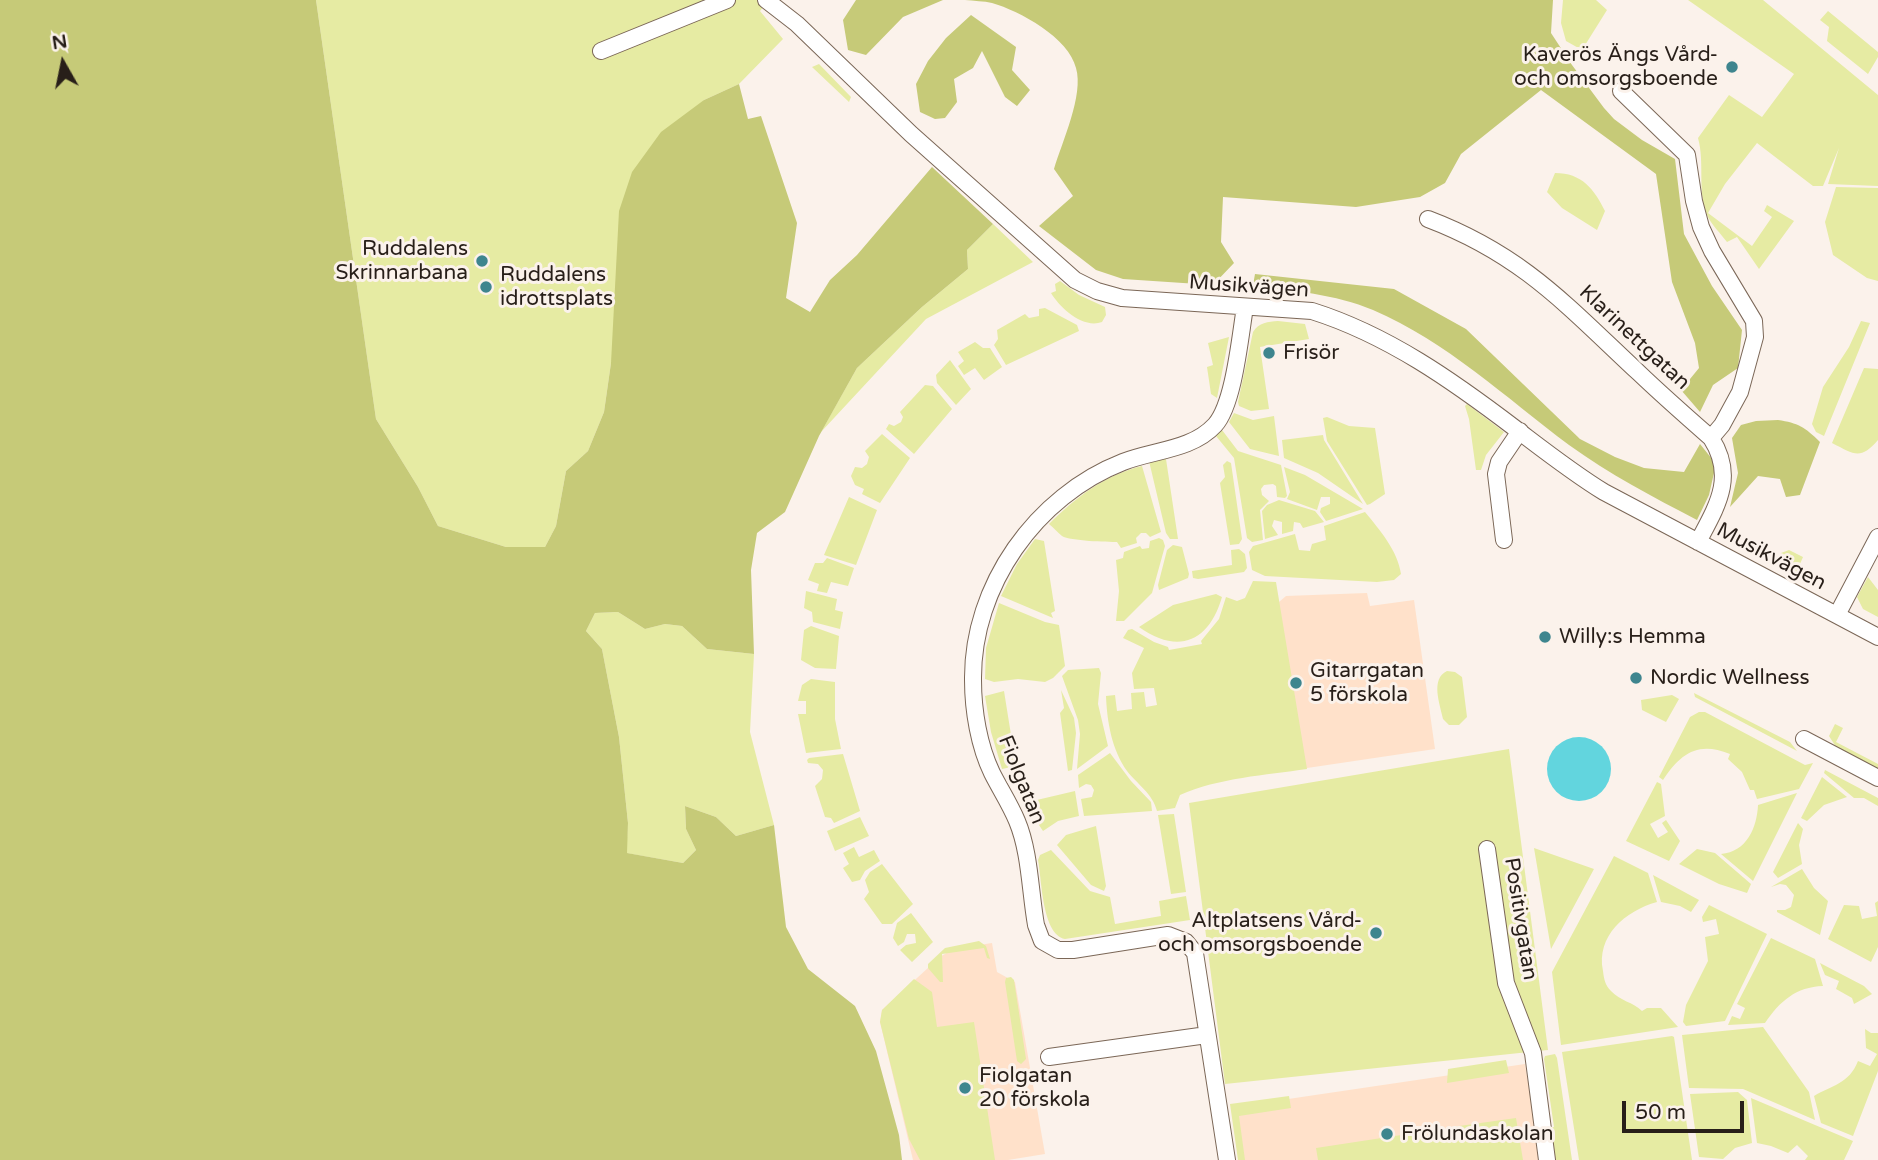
<!DOCTYPE html>
<meta charset="utf-8">
<style>
body{margin:0}
#map{position:relative;width:1878px;height:1160px;overflow:hidden;background:#fbf2eb;font-family:"Varela Round",sans-serif}
canvas{display:block}
.north{position:absolute;left:28px;top:28px;width:70px;height:70px;-webkit-text-stroke:5px #fbf2eb;paint-order:stroke;rotate:351deg;font-size:19px;font-weight:700;line-height:28px;text-align:center;color:#281f19}
.north::after{content:'';display:block;margin:auto;width:24px;height:32px;background:#281f19;clip-path:polygon(50% 0,100% 100%,50% 72%,0 100%)}
.scale{position:absolute;left:1622px;top:1101px;width:122px;height:32px;box-sizing:border-box;border:4px solid #281f19;border-top:0;padding-left:9px;font-size:21px;line-height:24px;white-space:nowrap;color:#281f19;-webkit-text-stroke:5px #fbf2eb;paint-order:stroke}
</style>
<div id="map">
<canvas width="1878" height="1160"></canvas>
<div class="north">N</div>
<div class="scale">50 m</div>
</div>
<script>
const context = document.querySelector('canvas').getContext('2d');
context.lineJoin = 'round';
function fill(path, color) { context.fillStyle = color; context.fill(path, 'evenodd'); }
function trace(path, color, width, dash) { context.strokeStyle = color; context.lineWidth = width; context.lineCap = dash ? 'butt' : 'round'; context.setLineDash(dash || []); context.stroke(path); }
function label(font, color, halo, rows, align = 'center') {
  context.font = font + ' "Varela Round",sans-serif'; context.lineWidth = 6; context.setLineDash([]); context.textBaseline = 'middle'; context.strokeStyle = halo; context.fillStyle = color; for (const [text, x, y, turn = 0] of rows) {
    context.save(); context.translate(x, y); context.rotate((+turn || 0) * Math.PI / 180); context.textAlign = isNaN(turn) ? turn : align; if (halo) context.strokeText(text, 0, 0); context.fillText(text, 0, 0); context.restore();
  }
}
fill(new Path2D(`
 M1367,593l3,13 44,-6 21,149 -148,22 -83,-105 82,-70z
 M992,943l5,29 18,10 30,172 -37,6h-95l-33,-138 2,-12 58,-53 13,-8z
 M1525,1064l16,96h-299l-8,-53z`), '#ffe1ca');
fill(new Path2D(`
 M316,0h453l-9,11 23,28 -44,45 -35,16 -93,263 -7,49 -16,39 -22,20 -10,55 -11,21h-39l-68,-21 -20,-39 -42,-68z
 M1563,0h33l11,10 -25,40 -16,-9 -5,-18z
 M1688,0h75l115,95v91l-50,-2 11,-36 -16,38h-10l-56,-43 -32,41 -17,29 44,33 20,-29 -8,-6 3,-6 27,16 -35,48 -22,-32 -10,5c-6,-8 -16,-18 -20,-27 -10,-25 -2,-52 -9,-77l31,-43 33,22 32,-43z
 M1828,11l50,41v5l-10,17 -41,-33 2,-14 -9,-7z
 M819,64l32,33 -2,5 -37,-35z
 M1555,173c27,0 39,16 50,38l-8,19 -35,-22 -15,-16z
 M1836,187l42,1v93l-11,-3 -34,-23 -8,-33z
 M993,224l40,38 -107,57 -105,113 36,-64 65,-61 46,-38 -1,-19z
 M1060,281l19,14 26,12 1,8 -4,7c-19,7 -42,-14 -51,-29l5,-2 -1,-7z
 M1045,308l32,17 2,6 -73,34 -12,-20 4,-6 -1,-9 28,-16 4,4 10,-2v-7z
 M1278,321l27,3 4,15 -49,8 9,62 -18,2 -12,-5 -1,-4 15,-70c6,-10 15,-10 25,-11z
 M1861,321l9,2 -46,113 -8,-4 -4,-8 11,-37 26,-40z
 M1229,337l-12,61 -6,-4 -4,-27 6,-2 -5,-22z
 M975,342l8,6h7l12,19 -18,13 -9,-12 -11,7 -6,-9 6,-5 -6,-9z
 M950,360l21,29 -15,16 -19,-22 -1,-8z
 M1864,368l14,1v71c-18,21 -24,14 -46,3z
 M925,385l8,1 19,23 -38,45 -28,-25 3,-5 5,2 7,-4 2,-5 -3,-5z
 M1467,404l37,28 -18,23 -5,15h-5l-7,-51 -4,-13z
 M1234,413l19,7 21,-4 5,40 -29,-7 -21,-27z
 M1327,417l22,9 26,2 10,66 -15,10 -3,1 -40,-64 -4,-23z
 M1222,430l16,21 43,14 6,31 -2,2 -8,-1 -1,-11 -3,-2 -9,1 -3,4 1,6 7,6 -9,9 3,30 -11,2 -5,-4 -13,-80 -18,-22z
 M882,434l28,24 -30,45 -18,-9 2,-5 -9,-4 -4,-9 4,-9 7,1 5,-4 2,-7 -4,-6z
 M1323,435l1,5 39,64 -45,-31 -34,-15 -2,-18z
 M1166,459l12,80h-8l-4,-6 -17,-72z
 M1227,461l4,2 11,76 -3,5 -9,1 -10,-62 5,-6 -2,-12z
 M1142,466l19,66 -11,5 -4,-4h-5l-5,5 1,5 -16,5 -4,-6c-9,0 -47,-1 -55,-6 -4,-3 -9,-9 -13,-12 27,-27 56,-49 93,-58z
 M1284,467l21,8 58,34 -37,12 -6,-9 1,-4 9,-4v-7h-9l-4,13 -30,-11 3,-7z
 M849,497l28,13 -21,55 -32,-10z
 M1279,500l36,11 9,11 -21,6 -3,-5 -6,-1 -1,9 -11,3v-12l-8,-2 -2,6 6,9 -13,4 -3,-28 5,-6z
 M1365,512c14,17 33,39 36,62l-7,6 -17,2 -112,-6 -13,-6 -3,-18 4,-6 42,-12 4,16 11,1 2,-7 14,-4 -2,-14z
 M1159,538l4,2 2,6 -13,47 -28,28h-8l3,-30 -3,-31 7,-2 1,-6 16,-6 2,3 7,-1 1,-7z
 M1035,539l9,2 11,70 -4,2 2,5 -52,-22 16,-32z
 M1173,545l9,2 7,27 -1,4 -29,12 -1,-5 9,-35z
 M1239,549l6,5 2,14 -3,4 -46,7 -5,-1 -1,-7 40,-6 -1,-15z
 M1789,550l14,7 -7,16 -20,-10 5,-10z
 M827,558l27,10 -6,18 -17,-4 -4,11 -10,-2 2,-7 -11,-4 7,-17h8z
 M1868,577l10,13v27l-15,-8 -6,-12z
 M1253,581l23,1 31,187c-41,6 -89,9 -127,26l-5,13 -18,3c-4,-17 -20,-27 -30,-40 -15,-21 -20,-49 -21,-75l9,-1 2,16 15,-2 -1,-16 13,-1 2,15 11,-2 -3,-17 -20,1 -2,-16 12,-25 -21,-10 5,-8 4,-1 22,13 14,5 1,3 33,-6 -1,-3 18,-22 7,-22 11,4 8,-3z
 M806,591l31,8 -2,11 8,2 -3,17 -27,-7 -1,-10 -8,-4z
 M1216,594l6,3c-13,45 -44,58 -83,30l34,-22z
 M999,603l46,19 14,3 6,41 -12,12 -8,4 -27,-3 -24,3 -9,-3 1,-31z
 M618,612l27,17 20,-5 17,2 25,23 47,5 -4,78 24,93 -38,11 -20,-19 -31,-11 1,23 10,21 -13,13 -57,-10 2,-30 -9,-86 -17,-88 -16,-18 9,-18z
 M811,626l28,10 -3,33 -21,-1 -14,-8 3,-30z
 M1099,668l2,5 -3,31 10,42 -31,23 3,-35 -2,-14 -16,-44 6,-6z
 M1447,671l8,1 7,5 5,40 -8,8h-10l-6,-6c-3,-15 -13,-40 4,-48z
 M811,679l24,3v37l6,30 -35,4 -8,-39h8v-13h-8l4,-16z
 M1061,690l13,28 2,15 -4,37 -4,1 -8,-58 4,-5z
 M1004,691l12,75 -14,3 -11,-37 -6,-36z
 M1694,693l96,49 7,9 -102,-54z
 M1672,695l7,4 -13,23 -24,-12 -1,-10z
 M1699,712h6l100,53 8,-2 -14,26 -42,10 -3,-9h-4l-8,-18 -14,-13 2,-5c-32,-13 -49,-1 -67,26l-4,-3 31,-60z
 M1835,724l8,4 -7,14 42,22v6l-42,-23 -7,-11z
 M1509,749l39,301 -323,34 -36,-281z
 M1110,753l21,28 20,21 1,9 -68,5 -3,-17 11,-2 2,-7 -3,-5 -5,-1 -7,4 -1,-13z
 M843,754l17,57 -26,12 -3,-5 -6,-1 -10,-31 7,-7 1,-9 -5,-6 -10,-1 -1,-3 2,-2z
 M1825,770l53,28v8l-14,-8h-10l-30,-25z
 M1822,777l25,20 -23,8 -17,16 -6,-3z
 M1657,782l4,2 4,32 -15,8 8,14 10,-6 -6,-9 4,-3 14,21 -11,20 -43,-20z
 M1075,791l4,25 -21,5 -15,10 -19,-28z
 M1797,793l-44,88 -32,-27c26,-2 36,-27 37,-49z
 M1174,814l12,78 -15,2 -13,-79z
 M860,817l9,19 -34,15 -8,-20z
 M1798,823l5,6 -4,16 3,19 -24,14 -5,-6z
 M1096,826l10,60 -2,5 -13,-6 -34,-40 9,-10z
 M854,847l5,10 15,-7 6,11 -15,10 -5,9 -8,2 -9,-14 6,-4 -6,-11z
 M1534,848l60,21 -43,80z
 M1697,849l18,4 36,31 -4,9 -28,-9 -40,-20z
 M1051,850l39,41 20,6 5,27 46,-8 -2,-15 27,-5 4,24 -125,19c-23,-5 -23,-58 -27,-79l2,-5z
 M1614,856l34,17 9,29c-32,9 -61,34 -54,69 1,8 2,14 8,20 9,10 22,11 31,20l5,-3h14l17,19 -117,18 -9,-73z
 M882,864l31,40 -21,20h-10l-18,-25 5,-7 -4,-12 5,-8z
 M1802,869l12,19 14,13 -8,34 -43,-23v-2h8l6,-3 3,-12 -8,-10 -6,-1 -9,3z
 M1653,875l46,25 -8,12 -11,-6 -19,-4z
 M1878,901v46l-7,15 -43,-23 16,-34 15,1 3,13 15,-3 -2,-13z
 M1709,905l58,29 -42,87 -39,5 -3,-4 3,-17 22,-44 -3,-24 14,-3 -3,-15 -13,3 -1,-5z
 M911,913l22,29 -21,20 -12,-12 6,-5 10,-2 -1,-9h-8l-3,8 -6,4 -5,-8 4,-15z
 M1771,938l44,21 8,27c-27,1 -43,15 -58,37l-37,2 4,-9 8,3 5,-11 -8,-4z
 M979,941l7,5 4,13 -3,-1 -3,-10 -42,6 1,28h-3l-12,-14v-4l17,-16z
 M1820,963l44,23 8,8 -18,10 -2,-6 -16,-9 3,-8 -14,-6z
 M1011,977l3,3 12,79 -5,5 -4,-3 -12,-79 1,-4z
 M914,979l18,13 5,35 37,-5 21,138h-75l-11,-21 -29,-117 2,-12z
 M1763,1027l46,65 6,28 -72,-31 -54,-1 -7,-53z
 M1865,1029l6,4h7v38l-25,65 -32,-13 -7,-27c18,-11 35,-12 44,-35l12,5 7,-12 -11,-6z
 M1672,1036l2,1 18,123h-113l-17,-108z
 M1555,1054l2,4 15,102h-20l-2,-32 4,-1 -10,-68 1,-3z
 M1506,1060l3,13 -62,10 1,-14z
 M1738,1092l9,8 5,43 -17,5 -12,11 -24,-2 -9,-63z
 M1289,1096l2,12 -52,8 6,44h-7l-8,-56z
 M1751,1098l102,43 -9,19h-39l3,-4 -11,-11 -9,8 -17,-7 -14,-3z
 M1516,1118l7,42h-205l-2,-12 105,-16 6,5 26,-3 -1,-7z`), '#e6eba3');
fill(new Path2D(`
 M0,0h316l60,419 42,68 20,39 68,21h39l11,-21 10,-55 22,-20 16,-39 7,-49 8,-152 13,-39 29,-40 43,-32 35,-16 9,35 13,-3 36,107 -11,75 24,14 20,-32 27,-25 75,-88 61,57 -26,26 1,19 -46,38 -65,61 -38,68 -34,76 -28,21 -6,37 3,84 -47,-5 -25,-23 -17,-2 -20,5 -27,-17 -23,1 -9,18 16,18 17,88 9,86 -1,30 56,10 13,-13 -10,-21 -1,-23 31,11 20,19 38,-11 12,102 22,42 47,37 21,45 23,84 3,25h-902z
 M856,0h87l-40,17 -37,38 -18,-5 -5,-30z
 M965,0h588l-2,33 21,32 32,43 10,11 28,21 33,19 9,75 28,52 30,44 -4,38 -25,17 -13,27 -19,-22 18,-22 -4,-25 -23,-61 -16,-108 -115,-84 -80,64 -16,29 -25,14 -64,10 -133,-10 -2,45 13,21 -21,22 -90,-6 -27,-9 -57,-44 34,-30 -19,-27c8,-27 30,-74 22,-101 -7,-30 -56,-57 -84,-65 -8,-2 -18,-2 -27,-3z
 M971,15l45,32 -4,23 18,20 -13,16 -12,-9 -23,-46 -9,17 -19,11 3,23 -12,16 -10,1 -15,-7 -4,-28 12,-23 18,-23z
 M1255,274l139,15 72,40 114,110 35,18 29,11 40,4 16,-28 16,20 -7,31 -12,25c-44,-23 -88,-46 -128,-75 -64,-48 -122,-103 -196,-135 -38,-16 -80,-19 -120,-25z
 M1778,420c20,3 27,7 42,22l-20,53 -14,2 -6,-18 -22,-3 -28,31 8,-34 -6,-35 9,-13 15,-4z`), '#c6ca78');
fill(new Path2D(`
 M1547 769a32 32 0 1 1 64 0a32 32 0 1 1-64 0Z`), '#62d5de');
const minor = new Path2D(`
 M766,0l31,24 114,110 164,146 22,11 25,7 190,13c76,24 141,70 204,118 29,22 57,44 88,63l274,145
 M601,51l126,-51
 M1621,91l66,64 7,46 7,26 11,24 42,70 1,16 -15,55 -18,33 -11,13
 M1428,219c95,36 139,87 211,154 23,22 48,44 72,65 25,39 6,68 -13,104
 M1504,540l-8,-66 3,-12 21,-31
 M1837,615l41,-78
 M1804,739l74,39
 M1487,849l19,134 27,70 14,107
 M1049,1057l158,-22
 M1227,1160l-32,-207 -9,-11 -18,-7 -95,15h-15l-16,-9 -6,-16c-6,-34 -6,-73 -19,-104 -7,-17 -17,-32 -25,-48 -13,-27 -19,-62 -19,-93 -1,-94 63,-184 150,-218 31,-12 69,-12 92,-37 19,-21 25,-88 30,-118`);
trace(minor, '#7b6757', 18);
trace(minor, '#fff', 16);
for (const [x, y, r, color] of [
 [1732,67,7,"#3e858e"],
 [482,261,7,"#3e858e"],
 [486,287,7,"#3e858e"],
 [1269,353,7,"#3e858e"],
 [1545,637,7,"#3e858e"],
 [1636,678,7,"#3e858e"],
 [1296,683,7,"#3e858e"],
 [1376,933,7,"#3e858e"],
 [965,1088,7,"#3e858e"],
 [1387,1134,7,"#3e858e"]
]) { const dot = new Path2D(); dot.arc(x, y, r, 0, 2 * Math.PI); context.fillStyle = color; context.fill(dot); trace(dot, '#fbf2eb', 2.5); }
label('21px', '#281f19', '#fbf2eb', [
 ["Kaverös Ängs Vård-",1718,55,"right"],
 ["och omsorgsboende",1718,79,"right"],
 ["Ruddalens",468,249,"right"],
 ["Skrinnarbana",468,273,"right"],
 ["Ruddalens",500,275],
 ["idrottsplats",500,299],
 ["Frisör",1283,353],
 ["Willy:s Hemma",1559,637],
 ["Gitarrgatan",1310,671],
 ["5 förskola",1310,695],
 ["Nordic Wellness",1650,678],
 ["Altplatsens Vård-",1362,921,"right"],
 ["och omsorgsboende",1362,945,"right"],
 ["Fiolgatan",979,1076],
 ["20 förskola",979,1100],
 ["Frölundaskolan",1401,1134]
], 'left');
label('21px', '#281f19', '#fbf2eb', [
 ["Musikvägen",1249,287,4],
 ["Klarinettgatan",1634,338,43],
 ["Musikvägen",1771,557,28],
 ["Fiolgatan",1021,780,68],
 ["Positivgatan",1520,919,81]
]);
</script>
